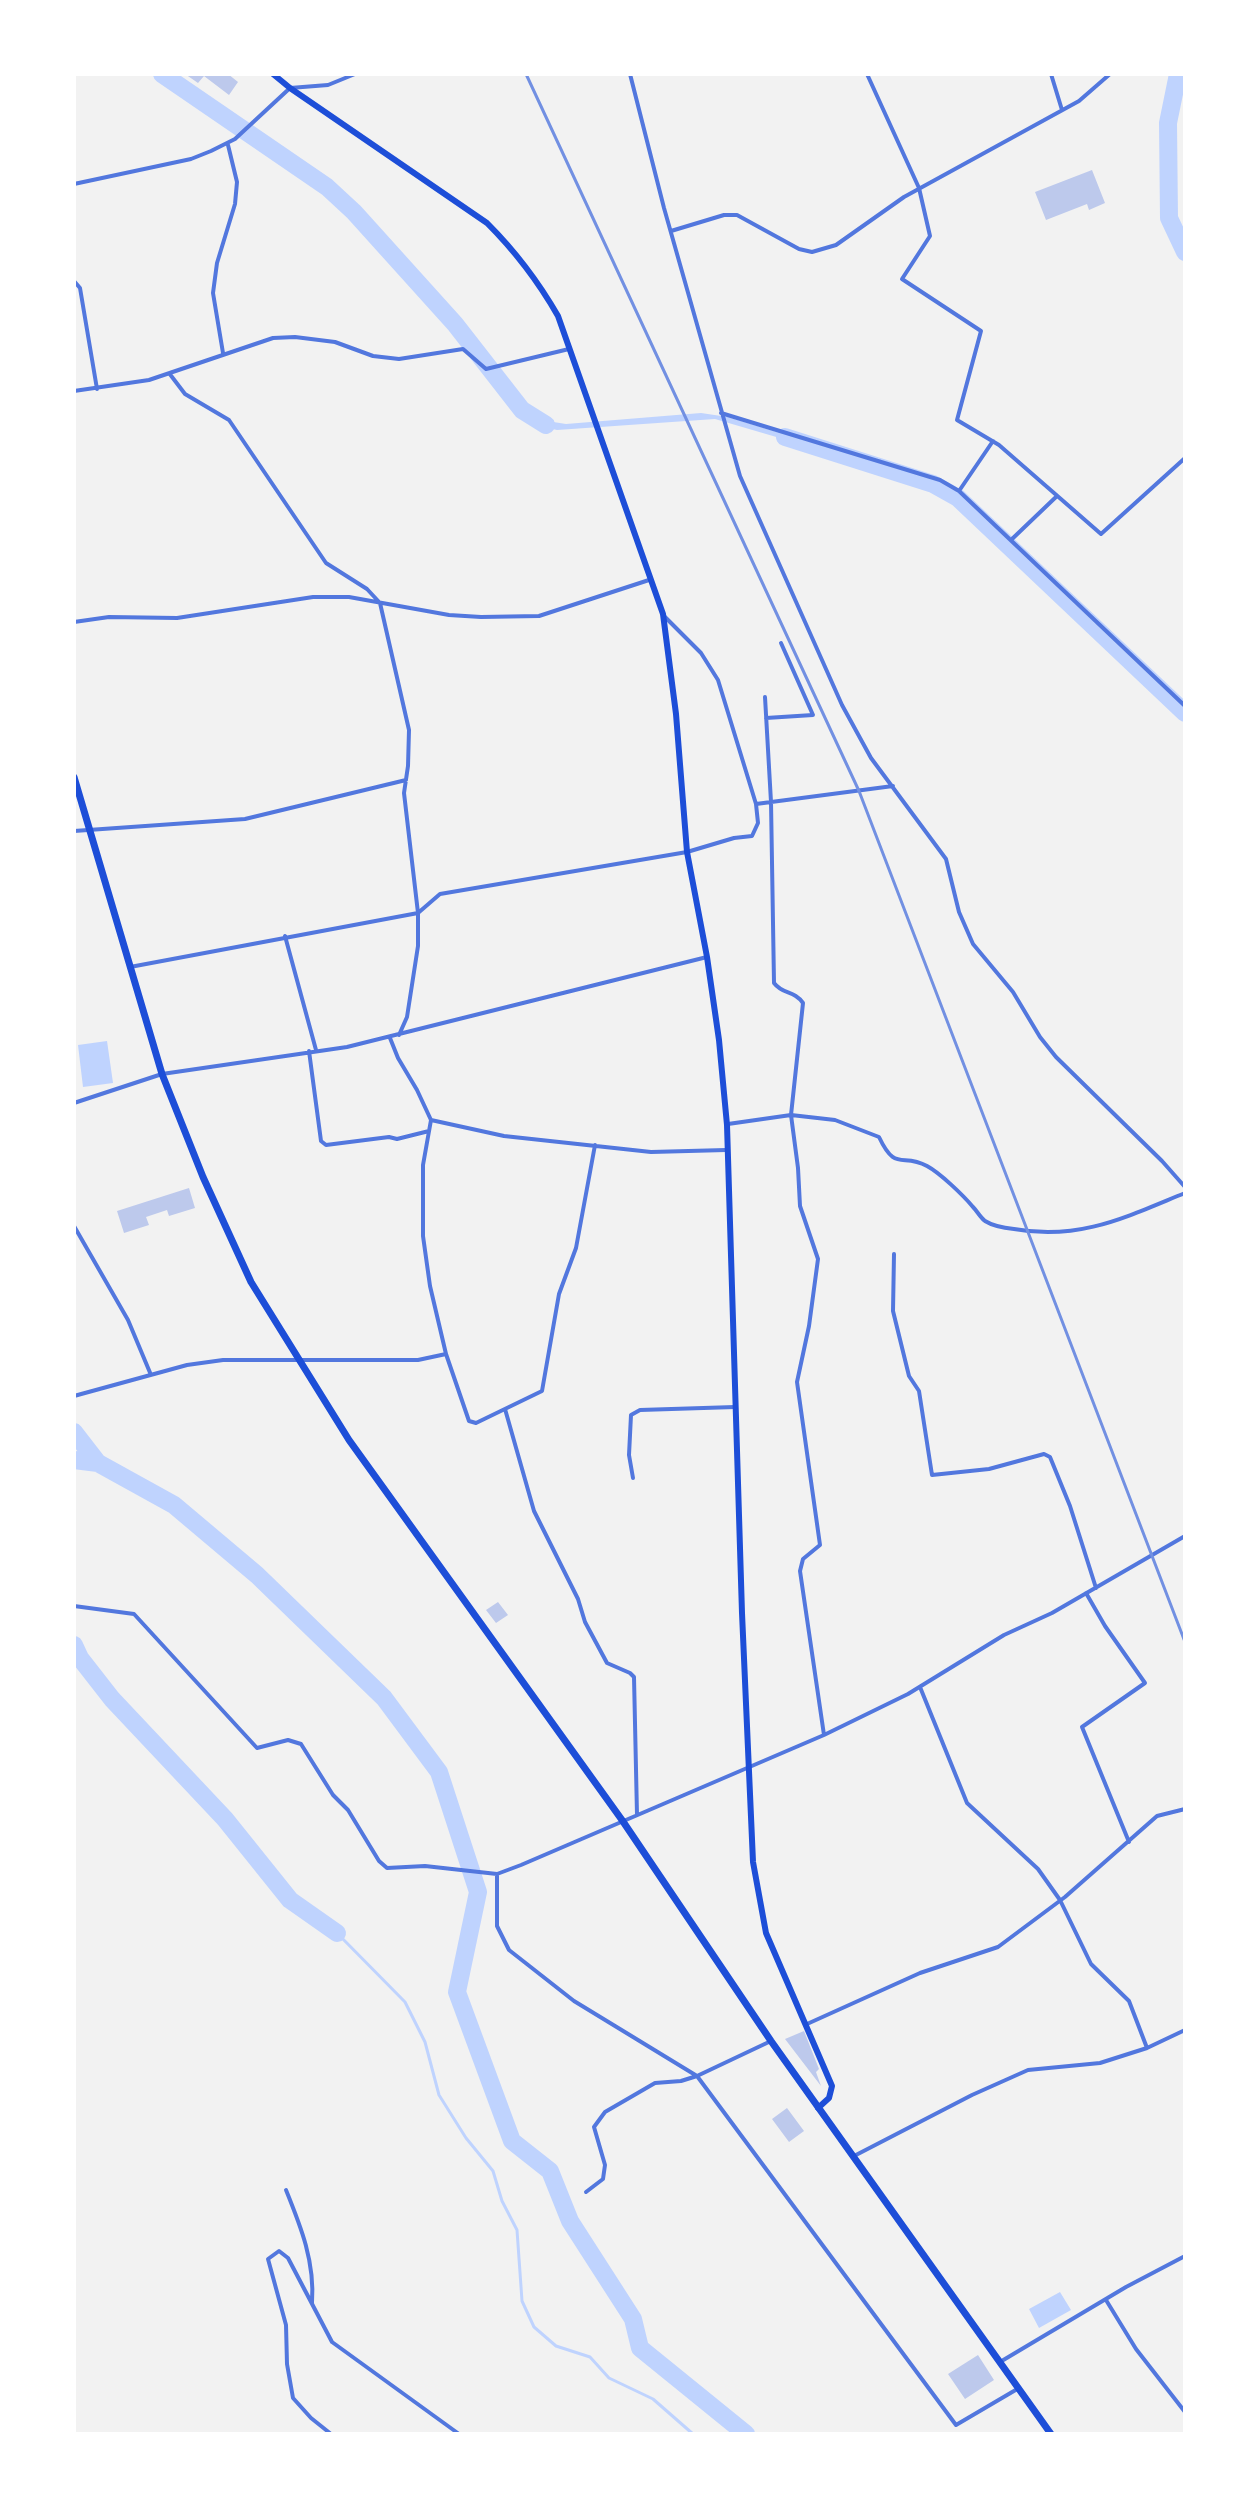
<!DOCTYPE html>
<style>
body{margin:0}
#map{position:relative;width:1259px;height:2508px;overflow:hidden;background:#f2f2f2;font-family:"Source Serif 4",serif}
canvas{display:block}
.frame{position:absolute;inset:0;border:76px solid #fff;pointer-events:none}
</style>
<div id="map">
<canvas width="1259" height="2508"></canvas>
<div class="frame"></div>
</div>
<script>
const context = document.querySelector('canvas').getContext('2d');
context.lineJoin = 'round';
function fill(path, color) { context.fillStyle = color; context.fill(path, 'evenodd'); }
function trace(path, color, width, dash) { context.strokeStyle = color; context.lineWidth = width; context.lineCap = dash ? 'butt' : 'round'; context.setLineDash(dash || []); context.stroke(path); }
fill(new Path2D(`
 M526,409l21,12 19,3 135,-11 27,4 81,25 -2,4 -92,-27 -158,11 -18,-4 -10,-6z
 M107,1041l6,42 -30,4 -5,-42z
 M1060,2292l11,18 -32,18 -10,-19z`), '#bfd3fe');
trace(new Path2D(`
 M337,1933l68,69 20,40 14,53 27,43 27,33 9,30 15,29 5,71 12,26 22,19 34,11 19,21 44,21 40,35`), '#bfd3fe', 3);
trace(new Path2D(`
 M162,74l165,113 27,25 101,112 67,86 24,15
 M1178,74l-10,49 1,95 16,34
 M785,437l148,47 25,14 227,215
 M74,1432l24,31
 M74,1460l24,3 76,42 83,70 127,123 55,74 39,120 -21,100 55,149 38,30 20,50 63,98 7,29 106,86
 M74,1645l6,13 32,41 113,120 65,81 47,33`), '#bfd3fe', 18);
fill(new Path2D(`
 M185,74h43l10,8 -9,13 -25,-19 -6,7z
 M1092,170l13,33 -16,7 -2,-6 -41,16 -11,-28z
 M189,1188l6,20 -26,8 -2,-6 -21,7 3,8 -25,8 -7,-22z
 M498,1602l10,13 -12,8 -10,-13z
 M804,2031l15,38 -3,3 5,14 -36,-47z
 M787,2108l17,23 -15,11 -17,-23z
 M978,2355l16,25 -29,19 -17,-25z`), '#bdc9ec');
trace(new Path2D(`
 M630,74l34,134 76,268 102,229 29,53 75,101 13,53 14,32 40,48 27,45 16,20 106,104 23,26
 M867,74l52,114 11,48 -28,43 79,52 -24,89 42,25 102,89 84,-76
 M1051,74l11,36
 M74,184l117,-25 20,-8 24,-12 55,-51 38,-3 27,-11
 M671,231l53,-16h13l62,34 13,3 24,-7 68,-48 175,-96 31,-27
 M74,281l6,7 17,101
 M223,353l-10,-60 4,-30 18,-59 2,-22 -9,-37
 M169,373l16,21 44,26 97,143 41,26 13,14 29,127 -1,36 -4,27 14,120v33l-11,71 -8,18
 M74,391l75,-11 124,-42 22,-1 40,5 38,14 26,3 64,-10 23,20 83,-20
 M721,413l219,67 19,11 226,215
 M959,491l34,-50
 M1011,540l46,-44
 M74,622l35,-5 68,1 136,-21h36l100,18 32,2 58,-1 110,-36
 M765,697l6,105 3,181c9,12 20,7 29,20l-12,112 7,53 2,38 18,53 -9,67 -12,56 23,163 -17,14 -3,12 24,164
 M766,718l47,-3 -32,-72
 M756,804l137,-18
 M74,831l171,-12 161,-39
 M285,936l31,114
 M130,967l288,-54 22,-19 247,-42 47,-14 18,-2 6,-13 -2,-19 -38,-124 -17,-27 -37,-37
 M309,1051l12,90 5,4 63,-8 8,2 32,-8
 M74,1103l88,-29 185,-27 360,-90
 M431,1120l73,16 147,16 75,-2
 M728,1124l63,-9 44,5 44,17c17,36 23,15 48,29 13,7 36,29 46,41 4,4 7,10 12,14 8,5 19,7 29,8 65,12 112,-12 171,-36
 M74,1226l54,94 23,55
 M894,1254l-1,57 16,65 10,15 13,84 57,-6 55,-15 6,3 20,49 26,82
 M446,1354l23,67 7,2 66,-32 17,-97 17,-46 19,-103
 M74,1396l113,-31 36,-5h195l28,-6 -16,-68 -7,-50v-71l8,-45 -14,-30 -19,-32 -8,-20
 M505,1409l29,102 44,88 7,23 22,41 23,10 4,4 3,138
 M633,1478l-4,-23 2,-40 9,-5 95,-3
 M1086,1593l19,33 40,57 -63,44 47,115
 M74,1606l60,8 123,134 31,-8 13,4 32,51 15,15 31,51 8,7 38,-2 72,8 24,-9 303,-130 84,-41 96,-59 48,-22 133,-77
 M920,1687l47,116 71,66 22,31 31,64 38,37 18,47
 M497,1874v52l12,24 65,51 123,75 259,349 63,-37
 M807,2024l113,-51 78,-26 67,-50 92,-81 28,-7
 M854,2156l118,-61 56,-25 72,-7 47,-15 38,-18
 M286,2190c15,37 29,72 26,113
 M586,2192l17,-13 2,-14 -11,-38 11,-15 50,-29 26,-2 16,-5 74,-35
 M1106,2300l30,49 49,63
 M1000,2362l126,-75 59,-31
 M331,2434l-20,-16 -18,-20 -6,-34 -1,-39 -18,-66 11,-8 9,7 44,84 127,92`), '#5277de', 4);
trace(new Path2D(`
 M273,74l17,14 197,135c29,29 51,58 71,93l105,298 13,100 11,138 20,105 12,83 8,85 15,488 11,249 13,71 66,153 -3,12 -11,10`), '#1d4ed8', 6);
trace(new Path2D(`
 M74,777l88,297 41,103 48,105 98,158 273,380 149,221 280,393`), '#1d4ed8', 7);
trace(new Path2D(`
 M526,74l333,717 326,851`), '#7290e2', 3);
</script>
